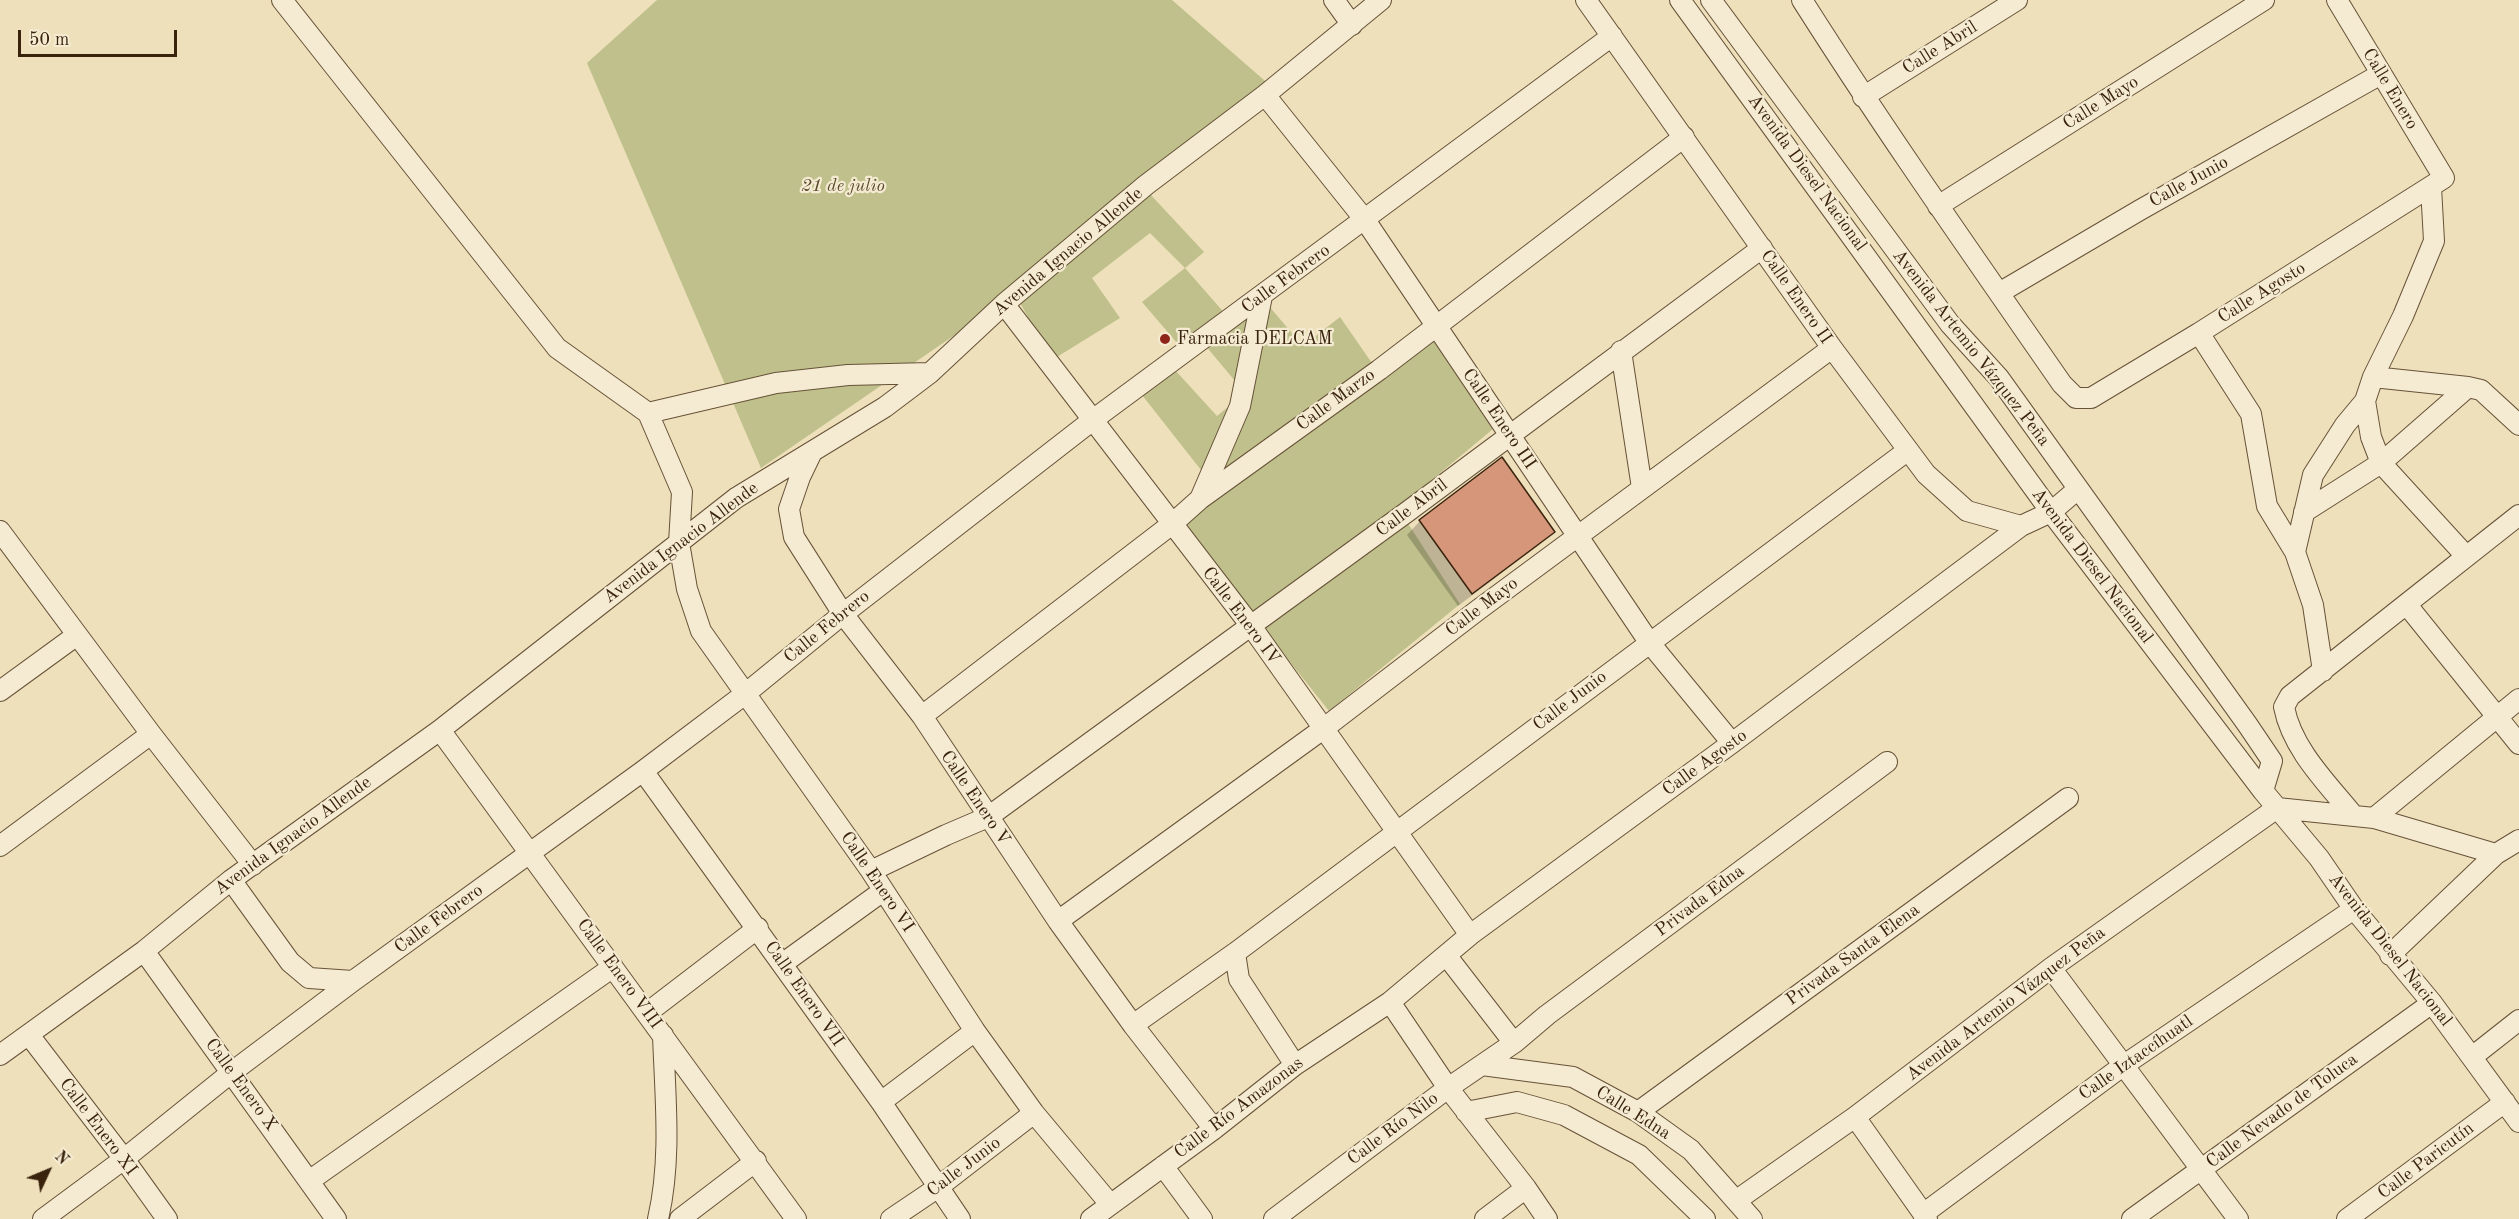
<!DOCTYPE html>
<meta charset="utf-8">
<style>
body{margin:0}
#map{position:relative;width:2519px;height:1219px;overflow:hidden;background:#eee0ba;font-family:"Old Standard TT",serif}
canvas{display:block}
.north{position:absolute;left:18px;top:1141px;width:60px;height:60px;-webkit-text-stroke:4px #f4ebd2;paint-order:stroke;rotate:46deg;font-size:16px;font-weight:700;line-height:24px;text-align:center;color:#3a230d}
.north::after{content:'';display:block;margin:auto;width:21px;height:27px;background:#3a230d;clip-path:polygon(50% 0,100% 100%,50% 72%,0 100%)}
.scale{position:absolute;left:18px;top:30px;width:159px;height:27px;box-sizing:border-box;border:3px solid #3a230d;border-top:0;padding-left:8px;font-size:18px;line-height:21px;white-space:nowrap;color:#3a230d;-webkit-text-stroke:4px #f4ebd2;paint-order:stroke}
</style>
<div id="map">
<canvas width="2519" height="1219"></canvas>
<div class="north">N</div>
<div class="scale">50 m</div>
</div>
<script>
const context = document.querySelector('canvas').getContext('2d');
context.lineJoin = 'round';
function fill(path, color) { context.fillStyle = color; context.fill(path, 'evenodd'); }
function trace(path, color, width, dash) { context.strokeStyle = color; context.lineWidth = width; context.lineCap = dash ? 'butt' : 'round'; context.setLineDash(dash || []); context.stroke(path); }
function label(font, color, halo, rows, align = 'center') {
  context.font = font + ' "Old Standard TT",serif'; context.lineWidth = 4.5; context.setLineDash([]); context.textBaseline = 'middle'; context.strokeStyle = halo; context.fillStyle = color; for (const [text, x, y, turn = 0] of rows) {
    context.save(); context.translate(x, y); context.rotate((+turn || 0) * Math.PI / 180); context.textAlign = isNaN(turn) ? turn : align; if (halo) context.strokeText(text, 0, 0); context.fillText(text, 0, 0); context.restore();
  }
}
fill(new Path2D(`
 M657,0h515l100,87 -259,208 -252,173 -174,-405z
 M1149,193l55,59 -19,16 42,48 -44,34 -41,-48 43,-34 -35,-35 -58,45 28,40 -68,42 -33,-59z
 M1268,305l35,41 37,-29 34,49 -162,118 -70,-89 33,-25 42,46 28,-23 -40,-48z
 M1432,339l61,90 -95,79 62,96 -131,107 -148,-186z`), '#bfc08b');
fill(new Path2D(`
 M1502,459l51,73 -14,13 -81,61 -51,-71 13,-14z`), '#0003');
const building = new Path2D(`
 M1502,457l53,75 -83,62 -53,-74z`);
fill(building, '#d6967a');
trace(building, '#3a230d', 1.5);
const minor = new Path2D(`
 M282,0l275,348 91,65 34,79 -3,51 8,46 14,42 170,240 104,160 59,82 76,91
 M1334,0l18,25
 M1586,0l246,348 94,126 41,37 54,15 30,-14 27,-23
 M1680,0l371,512 212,279 56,67 35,51 78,94 87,119
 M1711,0l239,324 49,54 248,346 25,37 -9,30
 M1802,0c83,131 172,257 260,384l14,14h15l108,-65 245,-155 -107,-178
 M1265,95l100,125 284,422 83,101
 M1863,97l154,-97
 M1938,206l326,-206
 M1999,293l141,-83 241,-136
 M1004,304l247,322 219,309
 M2199,333l52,81 16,92 28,46 18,53 10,66
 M1621,351l21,137
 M2373,377l95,10
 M2365,401l6,36 10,26 85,93
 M648,413l128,-30 72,-8 82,-2
 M812,452l-12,25 -11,32 5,28 49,77 79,102 136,205 75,104 81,104
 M1200,499l40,-93 22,-110
 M2304,512l77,-49 87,-76 13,3 38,35
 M0,531l151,203 102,131
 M2295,552l18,-77 32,-50 20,-24 8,-24 30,-61 31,-75 -3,-54
 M2407,605l112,139
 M0,691l77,-56
 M922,716l250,-192 28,-25 179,-129 305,-233
 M440,730l356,489
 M643,771l238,331 79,117
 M2353,815c-26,-32 -61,-66 -69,-108l6,-11 229,-181
 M2374,818l145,-119
 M0,846l151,-112
 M871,871l75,-36 42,-18 419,-305 355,-264
 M231,880l59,82 19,16 44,3
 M1058,921l265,-192 155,-119 354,-262
 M144,951l192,268
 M1235,953l4,26 56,86
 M1446,955l68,88
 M2390,955l106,-101 23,-14
 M782,964l101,-73
 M2051,968l187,251
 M1390,1002l58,86 78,100 21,31
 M647,1013l111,-85
 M1133,1025l102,-72 672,-502
 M29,1035l95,124 43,60
 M0,1055l144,-104 87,-71 209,-150 296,-232 149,-91 45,-34 74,-69 142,-119 119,-90 116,-95
 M2472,1057l47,-37
 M1482,1065l91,12 65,35 53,38 61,69
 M881,1102l94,-71
 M1466,1112l51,-10 47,13 75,40 66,64
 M1638,1112l430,-314
 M1855,1117l72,102
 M1163,1166l39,53
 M309,1181l304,-214
 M1737,1200l118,-83 196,-149 226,-160 97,10 122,36
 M1923,1214l201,-149 230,-156
 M43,1219l81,-60 108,-87 121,-91 290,-210 102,-77 98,-80 251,-195 518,-383
 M658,1219c14,-60 7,-123 5,-184
 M680,1219l76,-58
 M891,1219l46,-31 97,-75
 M1091,1219l123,-90 81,-64 95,-63 80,-67 262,-192 289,-217
 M1274,1219l174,-131 66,-45 33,-28 340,-253
 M1485,1219l41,-31
 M2132,1219l300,-216
 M2347,1219l158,-117`);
trace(minor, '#675238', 22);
trace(minor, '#f4ebd2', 20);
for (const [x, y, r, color] of [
 [1165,339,6,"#8f2418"]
]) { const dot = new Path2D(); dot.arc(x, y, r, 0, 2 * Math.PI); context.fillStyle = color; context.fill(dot); trace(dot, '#f4ebd2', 2); }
label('18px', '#3a230d', '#f4ebd2', [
 ["Calle Abril",1940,48,-32],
 ["Calle Enero",2390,89,59],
 ["Calle Mayo",2101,103,-32],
 ["Avenida Diesel Nacional",1807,173,54],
 ["Calle Junio",2189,182,-29],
 ["Avenida Ignacio Allende",1068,252,-40],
 ["Calle Febrero",1286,279,-36],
 ["Calle Agosto",2262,293,-32],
 ["Calle Enero II",1796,297,55],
 ["Avenida Artemio Vázquez Peña",1971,348,52],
 ["Calle Marzo",1336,400,-36],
 ["Calle Enero III",1499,419,56],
 ["Calle Abril",1412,508,-37],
 ["Avenida Ignacio Allende",681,543,-37],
 ["Avenida Diesel Nacional",2092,566,53],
 ["Calle Mayo",1482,607,-37],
 ["Calle Enero IV",1241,616,53],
 ["Calle Febrero",827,627,-39],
 ["Calle Junio",1570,701,-37],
 ["Calle Agosto",1705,763,-36],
 ["Calle Enero V",975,798,56],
 ["Avenida Ignacio Allende",293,836,-36],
 ["Calle Enero VI",877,882,56],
 ["Privada Edna",1700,901,-37],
 ["Calle Febrero",439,919,-36],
 ["Avenida Diesel Nacional",2390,950,52],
 ["Privada Santa Elena",1853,955,-36],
 ["Calle Enero VIII",619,974,54],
 ["Calle Enero VII",804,994,55],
 ["Avenida Artemio Vázquez Peña",2006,1004,-37],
 ["Calle Iztaccíhuatl",2136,1058,-35],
 ["Calle Enero X",241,1085,54],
 ["Calle Río Amazonas",1239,1108,-37],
 ["Calle Nevado de Toluca",2282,1111,-36],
 ["Calle Edna",1633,1113,32],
 ["Calle Enero XI",98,1127,53],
 ["Calle Río Nilo",1393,1129,-37],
 ["Calle Paricutín",2426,1161,-37],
 ["Calle Junio",964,1167,-37]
]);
label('italic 18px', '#5b4a2c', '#f4ebd2', [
 ["21 de julio",843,186]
]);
label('18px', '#3a230d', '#f4ebd2', [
 ["Farmacia DELCAM",1177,339]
], 'left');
</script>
